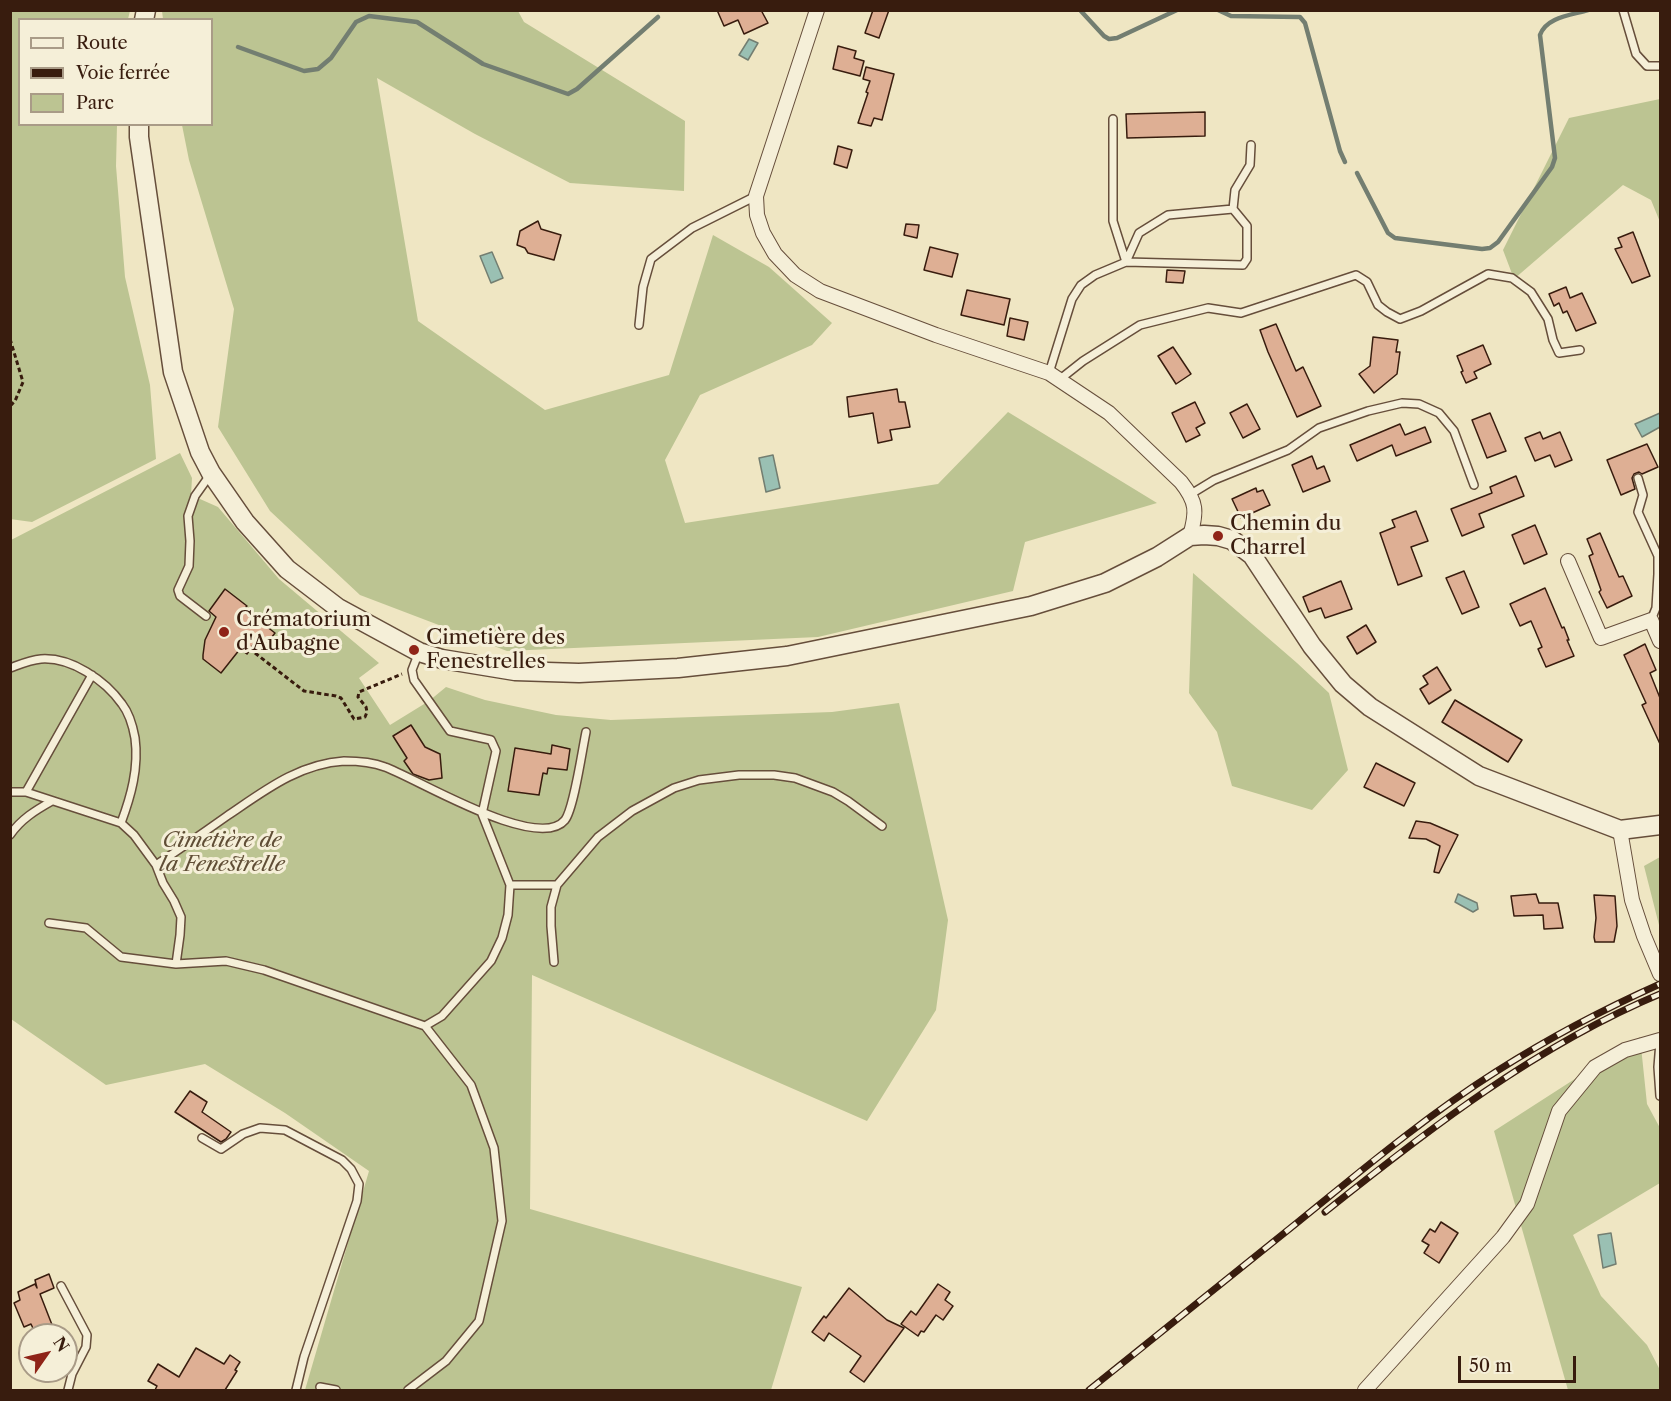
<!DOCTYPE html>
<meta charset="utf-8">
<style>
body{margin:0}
#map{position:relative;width:1671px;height:1401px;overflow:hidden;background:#efe6c3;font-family:"Libre Caslon Text",serif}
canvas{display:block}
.frame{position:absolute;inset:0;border:12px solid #381c0e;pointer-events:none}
.legend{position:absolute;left:18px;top:18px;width:195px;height:108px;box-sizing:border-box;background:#f5efd8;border:2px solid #a99b87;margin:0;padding:8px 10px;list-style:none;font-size:18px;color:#381c0e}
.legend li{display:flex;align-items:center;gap:12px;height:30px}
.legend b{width:30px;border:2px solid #a99b87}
.north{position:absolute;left:18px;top:1323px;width:60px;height:60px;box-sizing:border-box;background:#f5efd8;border:2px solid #a99b87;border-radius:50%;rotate:56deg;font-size:16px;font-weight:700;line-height:24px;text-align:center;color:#381c0e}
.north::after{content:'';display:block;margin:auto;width:21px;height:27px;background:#8f2418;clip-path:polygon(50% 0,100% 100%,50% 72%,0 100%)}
.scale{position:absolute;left:1458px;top:1356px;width:118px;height:27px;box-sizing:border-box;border:3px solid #381c0e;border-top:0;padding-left:8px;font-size:18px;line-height:21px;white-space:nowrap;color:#381c0e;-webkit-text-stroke:4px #f5efd8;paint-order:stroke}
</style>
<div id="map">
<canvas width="1671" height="1401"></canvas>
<div class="frame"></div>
<ul class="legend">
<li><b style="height:8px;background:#f5efd8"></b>Route</li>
<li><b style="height:8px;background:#381c0e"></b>Voie ferrée</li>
<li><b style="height:16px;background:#bcc492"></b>Parc</li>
</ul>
<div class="north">N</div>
<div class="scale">50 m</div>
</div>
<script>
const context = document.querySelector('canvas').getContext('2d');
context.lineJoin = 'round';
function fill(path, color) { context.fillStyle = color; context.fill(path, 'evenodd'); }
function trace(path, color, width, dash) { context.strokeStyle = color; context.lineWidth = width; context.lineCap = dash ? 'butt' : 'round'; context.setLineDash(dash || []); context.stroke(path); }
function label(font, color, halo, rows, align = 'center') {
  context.font = font + ' "Libre Caslon Text",serif'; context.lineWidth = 6; context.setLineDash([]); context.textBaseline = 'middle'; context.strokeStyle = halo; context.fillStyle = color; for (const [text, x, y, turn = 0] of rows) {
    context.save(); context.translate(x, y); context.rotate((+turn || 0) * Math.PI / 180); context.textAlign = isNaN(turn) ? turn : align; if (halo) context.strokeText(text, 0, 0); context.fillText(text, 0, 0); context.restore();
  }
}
fill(new Path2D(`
 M10,11h120l-2,8 -108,1v104l97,1 -1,41 9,111 25,108 6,74 -124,63 -22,-3z
 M162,11h356l6,11 161,99 -1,70 -114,-8 -95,-49 -98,-56 41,243 127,89 124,-35 44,-140 56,32 63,56 -20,22 -112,50 -35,65 20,63 253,-39 70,-72 149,91 -132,39 -12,49 -195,46 -311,14 -147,-56 -90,-84 -52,-84 16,-118 -45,-149 -7,-35 30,-1v-104l-49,-1z
 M1660,99v123l-9,-22 -28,-15 -109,94 -11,-29 66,-132z
 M180,453l12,25 -1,17 27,12 61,72 100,84 -20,15 31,47 39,-24 17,-14 39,13 71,15 55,5 221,-8 67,-9 49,217 -12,90 -69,111 -335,-146 -2,234 272,78 -31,103h-466l64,-219 -84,-58 -80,-49 -99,21 -95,-66v-479z
 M1193,573l104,90 32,30 19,77 -36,40 -80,-24 -15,-54 -28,-39z
 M1660,857v72l-16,-63z
 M1640,1037l7,67 13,24v55l-87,52 28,61 46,49 13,25v20h-92l-74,-259z`), '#bcc492');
const water = new Path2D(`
 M749,39l9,4 -10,17 -9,-5z
 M492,252l11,26 -12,5 -11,-27z
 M1660,413v14l-18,10 -7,-13z
 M773,455l7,33 -14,4 -7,-34z
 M1458,894l19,9 1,6 -5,3 -18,-10z
 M1611,1233l5,31 -13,4 -5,-33z`);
fill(water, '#9ac0b3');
trace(water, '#737e71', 1.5);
trace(new Path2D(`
 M1080,10l24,26 5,3 8,-1 60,-28
 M1218,10l13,6 69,1 5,6 35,128 5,11
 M238,47l66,24 14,-2 13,-11 25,-36 13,-6 48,6 66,42 85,30 9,-5 81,-72
 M1357,173l31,60 7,5 87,11 8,-1 8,-6 54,-75 3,-9 -15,-123c6,-18 32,-20 48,-25`), '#737e71', 4.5);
const building = new Path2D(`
 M717,10h44l7,13 -24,11 -6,-14 -14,6z
 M873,10h16l-10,28 -14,-5z
 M838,46l18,5 -2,7 10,3 -4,15 -27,-7z
 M866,67l28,7 -12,46 -8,-2 -3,8 -13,-3 10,-30 -2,-1 4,-11 -7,-2z
 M1205,112v24l-78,2 -1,-24z
 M838,146l14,4 -5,18 -13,-4z
 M538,221l3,8 20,6 -7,25 -26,-7 -3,-5 -8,-3 3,-14z
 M906,224l13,1 -2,13 -13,-3z
 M1633,232l17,44 -18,7 -17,-34 7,-2 -4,-9z
 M930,247l28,7 -6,23 -28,-7z
 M1167,270l18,1 -2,12 -17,-1z
 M1566,287l4,11 12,-5 14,30 -20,8 -9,-20 -4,2 -4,-10 -5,3 -5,-12z
 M967,290l43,9 -6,26 -43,-10z
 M1010,318l18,4 -4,18 -17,-4z
 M1276,324l20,47 7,-4 18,39 -24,11 -29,-65 -8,-22z
 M1373,337l25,3 -2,12h4l-3,22 -23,19 -15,-19 11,-8z
 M1483,345l8,19 -17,8 3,6 -11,5 -5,-11 2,-1 -6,-15z
 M1173,347l18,27 -15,10 -18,-28z
 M897,389l2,13h6l5,25 -20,3 2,10 -14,3 -5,-30 -24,4 -2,-20z
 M1195,402l10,21 -9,5 4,7 -14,7 -14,-29z
 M1247,404l13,25 -17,9 -13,-25z
 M1490,413l16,38 -19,7 -15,-38z
 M1400,424l5,11 20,-8 6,15 -35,14 -4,-11 -35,16 -7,-16z
 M1540,432l3,7 17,-7 12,28 -17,7 -5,-12 -15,6 -10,-23z
 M1647,444l11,23 -16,7 -3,-2 -5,2 -2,4 3,11 -14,6 -14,-35z
 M1312,456l5,13 7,-3 6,15 -27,11 -11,-27z
 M1516,476l8,20 -45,18 5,13 -22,9 -11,-27 41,-16 -2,-6z
 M1256,488l1,4 6,-2 7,15 -29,13 -9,-19z
 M1416,511l12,30 -17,6 11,29 -24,9 -18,-52 15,-6 -3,-7z
 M1535,525l12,29 -23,10 -12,-29z
 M1600,533l19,44 4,-1 9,20 -25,12 -8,-16 2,-2 -12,-34 4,-2 -6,-15z
 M1464,571l15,36 -17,7 -16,-36z
 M1341,581l11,28 -27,9 -4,-10 -12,4 -6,-15z
 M1545,588l17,40 2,-1 5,13h-2l7,16 -28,11 -8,-18 4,-2 -11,-26 -11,5 -10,-22z
 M225,589l22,17 -3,3 31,24 -14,18 -8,-6 -6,9 -7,-5 -19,24 -18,-14v-4l2,-15 11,-23 -7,-6z
 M1366,625l10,17 -19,12 -10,-17z
 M1645,644l11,26 -6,3 10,25v46l-18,-39 4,-2 -22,-48z
 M1437,667l14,23 -22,14 -9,-15 8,-5 -5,-8z
 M1455,700l67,40 -14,22 -66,-40z
 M411,725l14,22 15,7 2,24 -13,2 -16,-6 -9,-13 3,-3 -14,-22z
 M552,745l18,4 -3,21 -19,-2 -1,6 -4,-1 -4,22 -31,-4 7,-43 36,6z
 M1376,763l39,20 -11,23 -40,-19z
 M1416,821l14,2 28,12 -19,38 -5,-1 6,-26 -14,-7 -17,-1z
 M1536,894l3,9h19l5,25 -19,1 -1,-14 -29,1 -3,-20z
 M1594,895l21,1 2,30 -3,16h-19l-1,-5 2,-19z
 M190,1091l17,11 -5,10 29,20 -5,7 -5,3 -46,-30z
 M1441,1222l17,11 -19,30 -15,-10 5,-8 -7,-4 8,-12 5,3z
 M49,1274l5,14 -14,6 16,41h-20l-5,-11 -7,3 -10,-24 6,-3 -2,-8 17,-8 2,4 -2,-8z
 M938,1284l12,8 -5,8 8,6 -10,14 -7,-5 -12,17 -3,-1 -3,5 -17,-12 10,-13 5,4z
 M849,1288l38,32 17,8 -40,54 -14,-10 11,-16 -32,-23 -5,8 -12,-9 12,-16 2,2z
 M196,1348l28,16 6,-9 10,7 -5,8 2,1 -12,19h-70l2,-4 -9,-5 10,-17 21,13z`);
fill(building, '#deaf94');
trace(building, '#381c0e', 1.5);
const service = new Path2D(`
 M1623,10l13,44 11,12h13
 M1113,119v102l13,41
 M1126,262l13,-29 29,-18 65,-6
 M639,325l4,-38 8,-28 41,-31 64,-32
 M1049,373l23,-74 9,-14 14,-10 31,-13 117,3 4,-6v-33l-14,-17 2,-19 15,-25 1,-20
 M1059,380l24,-19 57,-36 68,-17 33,5 115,-38 11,7 11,23 9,7 13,7 21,-8 67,-37 24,4 19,14 17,27 5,21 6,13 21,-3
 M1638,478l5,17 -5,17 20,44v18l-2,34 -5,12
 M1191,494l23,-14 74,-30 31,-22 49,-17 34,-8 17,1 20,9 15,18 20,54
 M206,616l-26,-20 -2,-6 11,-24 1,-25 -2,-25 7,-20 15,-21
 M10,668c11,-4 20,-8 31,-9 30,-2 64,21 81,45 7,9 11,23 13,34 4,30 -4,58 -14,85
 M10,792h16l95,31 13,12 22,30 7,18 11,18 7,16 -1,18 -4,29
 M26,792l66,-117
 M10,835c11,-16 26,-25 42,-34
 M156,865c24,-16 47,-32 71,-49 37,-25 71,-52 117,-55 14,0 28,1 41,6 31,11 153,86 180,53 9,-12 17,-69 21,-88
 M510,885h47
 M49,923l37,5 35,29 55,7 50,-3 38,9 161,56 17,-10 49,-55 11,-23 6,-23 2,-30 -28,-71 14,-63 -5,-11 -41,-9 -36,-51 -2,-10 7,-18
 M554,962l-3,-36v-19l6,-22 41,-48 34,-26 42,-23 25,-8 40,-5h35l21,3 38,14 15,9 34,25
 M1660,1042l-2,25 2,29
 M202,1138l19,11 22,-15 17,-6 25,2 57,30 9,9 8,15 -2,17 -53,156 -8,33
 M61,1286l26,49 -1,12 -14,27 -4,16
 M320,1387l16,3
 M408,1390l38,-29 33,-40 23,-100 -8,-73 -23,-63 -46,-59`);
const minor = new Path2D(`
 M817,10l-61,186 1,19 6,18 12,21 20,21 25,16 116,44 113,38 60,40 72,69c16,20 16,30 9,54
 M1568,561l33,77 50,-18 9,21
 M1620,830l12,70 12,36 16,38
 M1365,1390l138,-153 24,-33 32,-93 36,-44 30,-17 35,-10`);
const tertiary = new Path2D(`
 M144,20l2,-10
 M139,124v13l34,235 27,80 11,21 34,49 42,47 51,39 81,44 23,7 73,12 64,2 99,-5 109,-12 244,-50 74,-23 52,-26 33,-21 14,-1 14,1 14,4 20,15 60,91 31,38 27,23 109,69 141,54 40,-5`);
trace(service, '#664e3b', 10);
trace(minor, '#664e3b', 16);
trace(tertiary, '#664e3b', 21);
trace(new Path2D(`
 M10,339l13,43 -8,19 -5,5
 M255,653l49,38 32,5 5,2 13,21 11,-2 2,-5 -1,-5 -8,-10 1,-5 43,-18`), '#381c0e', 3, [4.5, 3]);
trace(service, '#f5efd8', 7);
trace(minor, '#f5efd8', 14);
trace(tertiary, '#f5efd8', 18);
const rail = new Path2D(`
 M1325,1212c104,-83 211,-166 335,-218
 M1089,1390c70,-56 139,-112 209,-168 64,-52 128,-106 199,-151 52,-33 107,-62 163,-87`);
trace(rail, '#381c0e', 7);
trace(rail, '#f5efd8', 4.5, [14]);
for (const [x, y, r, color] of [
 [1218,536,6,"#8f2418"],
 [224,632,6,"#8f2418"],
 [414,650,6,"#8f2418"]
]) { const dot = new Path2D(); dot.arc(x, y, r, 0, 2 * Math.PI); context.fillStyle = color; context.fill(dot); trace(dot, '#f5efd8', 2); }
label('21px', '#381c0e', '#f5efd8', [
 ["Chemin du",1230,524],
 ["Charrel",1230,548],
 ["Crématorium",236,620],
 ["d'Aubagne",236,644],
 ["Cimetière des",426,638],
 ["Fenestrelles",426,662]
], 'left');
label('italic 21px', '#604e36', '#f5efd8', [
 ["Cimetière de",222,841],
 ["la Fenestrelle",222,865]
]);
</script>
